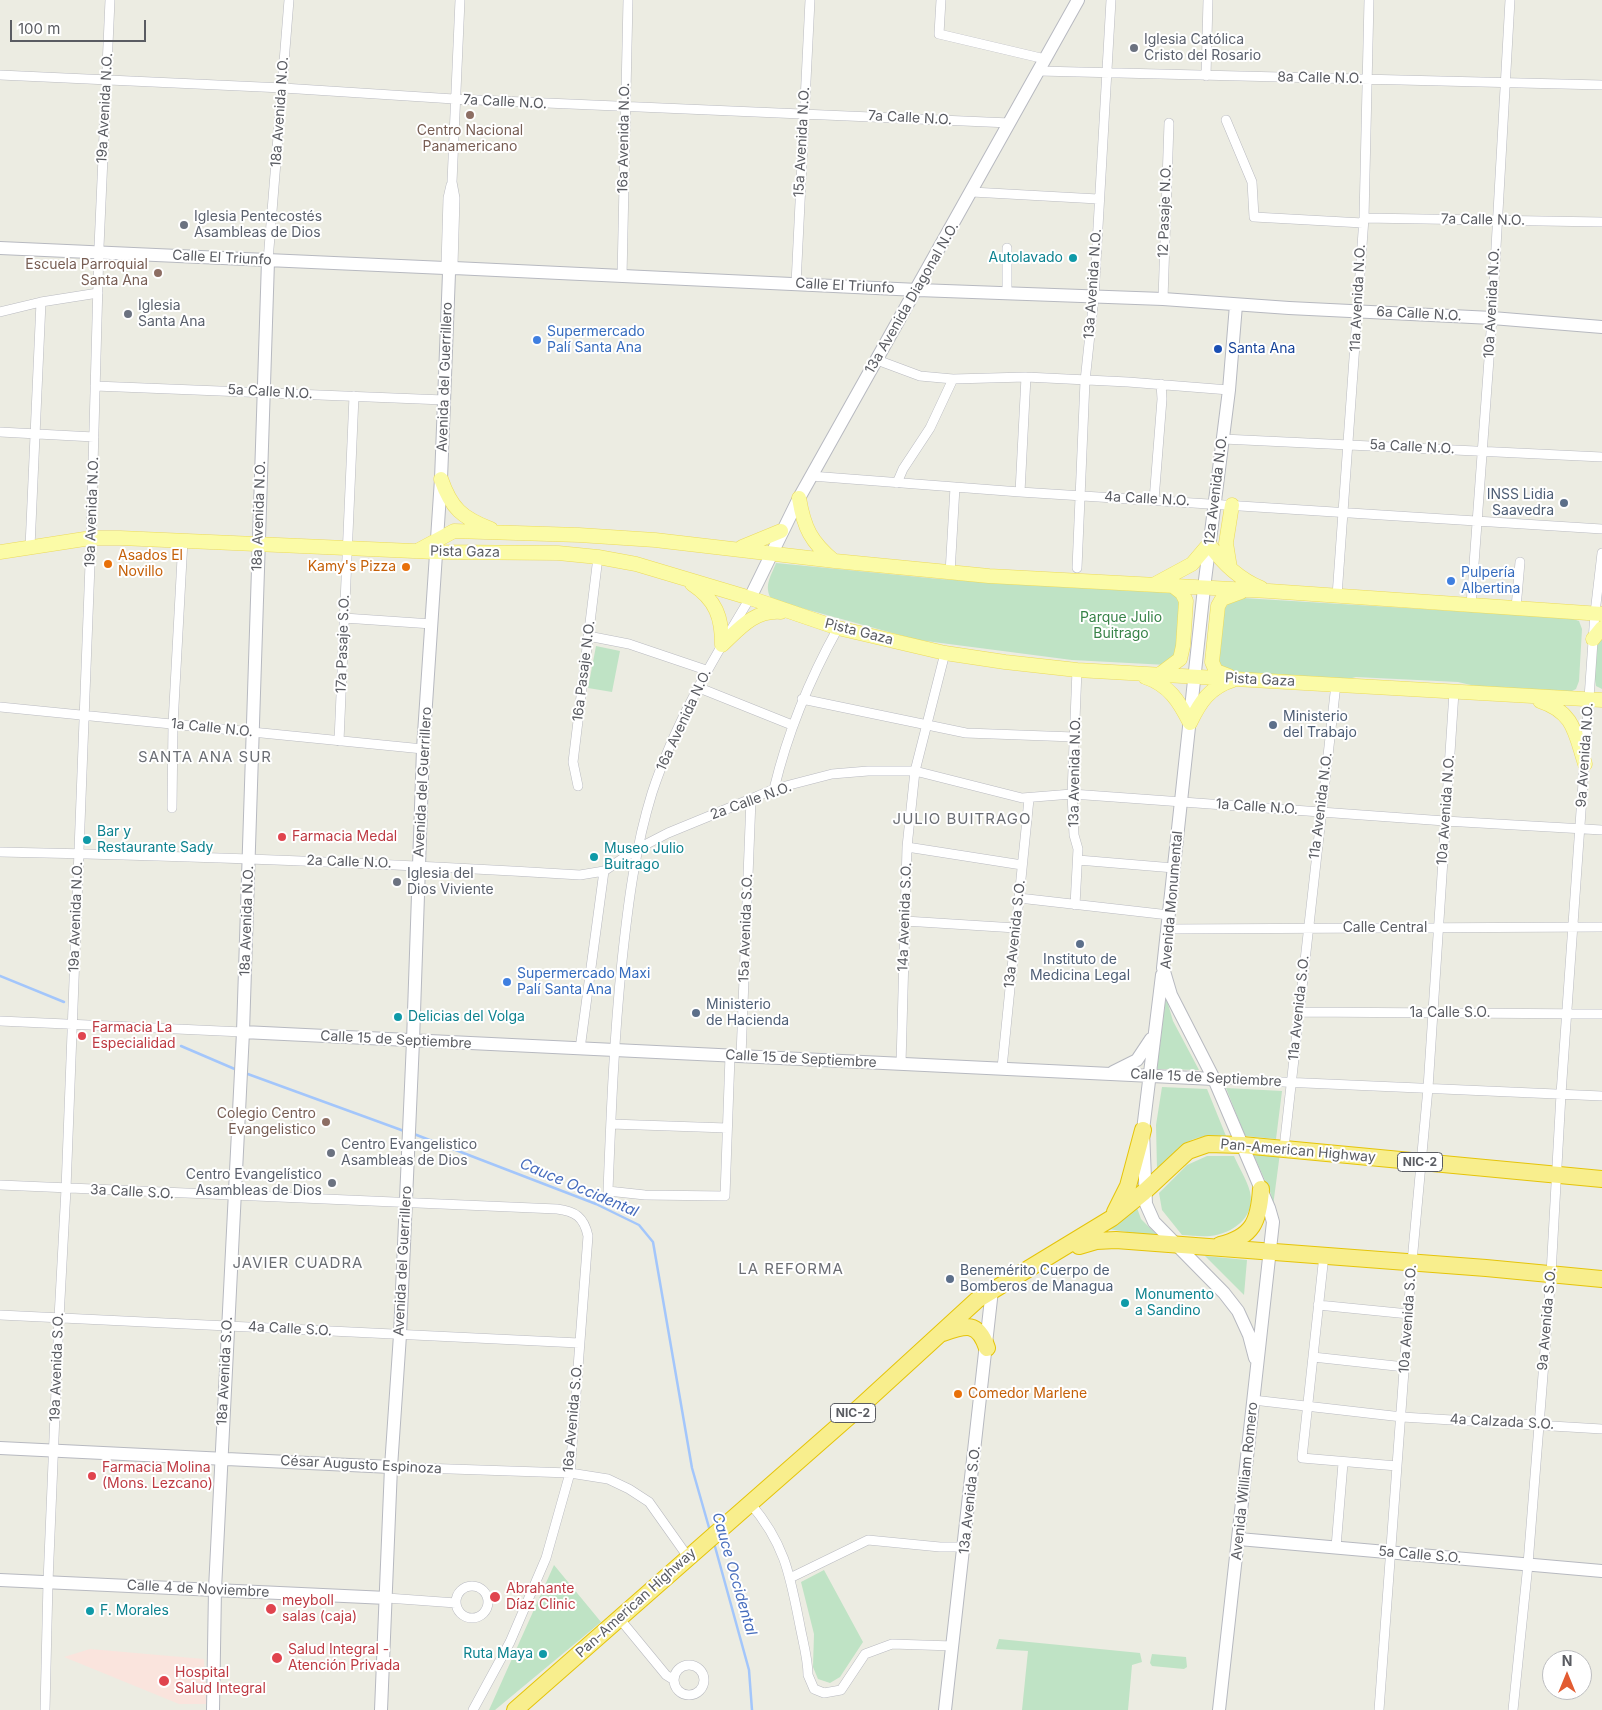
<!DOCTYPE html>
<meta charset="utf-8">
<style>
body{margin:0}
#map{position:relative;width:1602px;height:1710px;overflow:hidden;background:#ecece2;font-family:Inter,sans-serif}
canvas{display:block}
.north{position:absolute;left:1542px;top:1650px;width:50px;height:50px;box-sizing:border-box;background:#fff;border:1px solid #bdbec0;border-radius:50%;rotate:0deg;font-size:14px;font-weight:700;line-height:20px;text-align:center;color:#5a5c62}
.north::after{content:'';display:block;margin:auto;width:18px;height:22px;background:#e25c32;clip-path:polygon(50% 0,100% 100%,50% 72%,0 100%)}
.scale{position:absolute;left:10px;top:20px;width:136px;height:22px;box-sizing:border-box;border:2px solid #5a5c62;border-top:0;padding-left:6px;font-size:15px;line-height:18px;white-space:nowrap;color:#5a5c62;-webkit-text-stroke:4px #fff;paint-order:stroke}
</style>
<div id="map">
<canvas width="1602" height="1710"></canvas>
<div class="north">N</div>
<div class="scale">100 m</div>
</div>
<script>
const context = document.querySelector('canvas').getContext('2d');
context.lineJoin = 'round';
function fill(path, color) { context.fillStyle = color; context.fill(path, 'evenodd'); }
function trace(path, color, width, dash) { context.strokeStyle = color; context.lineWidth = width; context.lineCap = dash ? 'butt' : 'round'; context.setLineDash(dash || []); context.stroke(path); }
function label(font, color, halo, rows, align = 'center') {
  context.font = font + ' Inter,sans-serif'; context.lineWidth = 4; context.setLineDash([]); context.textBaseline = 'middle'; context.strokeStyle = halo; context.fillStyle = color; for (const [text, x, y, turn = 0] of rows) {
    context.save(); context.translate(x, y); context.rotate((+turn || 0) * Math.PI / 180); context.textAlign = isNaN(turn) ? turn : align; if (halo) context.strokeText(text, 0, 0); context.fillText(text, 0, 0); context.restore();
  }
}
fill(new Path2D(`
 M90,1649l114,10 2,45h-27l-115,-47z`), '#fae4dd');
fill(new Path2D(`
 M776,563l163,16 236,14 7,7 -5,58 -10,7 -95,-5 -154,-20 -146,-40c-9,-13 -1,-24 4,-37z
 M1243,598l327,20 9,3 3,8 -3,52 -3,8 -6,3 -82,-3 -30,-7 -102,-5 -12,3 -116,-8 -7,-3 -3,-6 5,-53 6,-7z
 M1602,635v54l-6,-3c-2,-14 -5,-40 6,-51z
 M596,646l24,5 -8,41 -24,-4z
 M1166,997l7,24 26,49 -42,-1z
 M1162,1087l45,2 19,47c-39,-2 -43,8 -69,34l-1,-45z
 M1226,1088l56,3 -6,48 -31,-3z
 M1252,1151l28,2 -7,53 -2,-12z
 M1207,1156h27c5,12 13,24 16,36 6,25 -18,42 -40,44 -9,1 -19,-1 -28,-1l-20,-25 -3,-17 28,-28z
 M1136,1205l5,14 18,18 -51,-8z
 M1205,1256l42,4 -3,35z
 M554,1565l47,57 -106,88h-6z
 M824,1570l39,72 -23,35 -10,6 -12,-4 -5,-12 1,-33 -13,-52z
 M999,1639l141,14 2,9 -10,3 -4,45h-106l6,-59 -32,-2z
 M1152,1654l34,3 1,10 -3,2 -32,-3 -2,-3z`), '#bfe3c5');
trace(new Path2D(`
 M0,976l64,26
 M181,1046l56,24
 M245,1073l159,58
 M414,1134l182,70 43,21 14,17 39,226 18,63
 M714,1543l35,127 3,40`), '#a3c6fb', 2.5);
const street = new Path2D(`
 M941,0l-2,34 106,25
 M1039,71l563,14
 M0,75l283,13 171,11 556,24
 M1206,76l2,-76
 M1226,120l26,62 2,35 109,6
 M972,192l126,7
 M1364,218l238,4
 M268,261l21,-261
 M446,265l2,-67 3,-13
 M453,265l2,-67 -3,-16 8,-182
 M622,277l6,-277
 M796,284l14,-284
 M1007,294v-46
 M1163,299l6,-176
 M0,312l41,-10 57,-9
 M877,360l43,16 33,3 73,-2 102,5 101,8
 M95,386l349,14
 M0,432l94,5
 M1223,439l379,18
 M811,476l209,16 582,37
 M897,483l6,-14 27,-41 23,-49
 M1020,492l6,-115
 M1154,500l8,-101 -1,-15
 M30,547l11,-245
 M1077,568l8,-187 9,-84 17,-297
 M950,573l5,-86
 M1337,596l27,-378 5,-218
 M1471,605l21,-287 18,-318
 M1516,608l4,-46
 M344,618l88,6
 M588,636l41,8 77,26
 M697,687l95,38
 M802,699l164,34 108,4
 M0,707l423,42
 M339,741l15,-345
 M578,786l-5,-24 25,-205
 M774,789c14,-58 35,-109 64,-161
 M172,808l1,-84 10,-184
 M907,847l115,18
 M0,852c193,4 386,11 580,23l24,-4 33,-22 31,-16 83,-34 23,-10 58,-15 36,-3h47l107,27 50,-4 373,27 157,9
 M1078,860l96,8
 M1019,898l150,17
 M1075,905l3,-56 -4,-14 -2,-41 5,-124
 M905,921l111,7
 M1167,929l435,-2
 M1298,1012l304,2
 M0,1021l243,11
 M580,1049l24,-178
 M730,1056l-5,140 -80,-1 -37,-4c3,-77 6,-153 14,-230 6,-57 13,-113 30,-168 23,-70 60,-132 98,-195
 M741,1056l10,-257
 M901,1064l6,-217 8,-76 30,-118
 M1002,1068l27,-269
 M1214,1079l388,17
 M611,1124l116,4
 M1284,1148l52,-464
 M0,1185l557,24c18,2 27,8 31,27l-18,237 -24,85 -36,84 -37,68
 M1324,1255l-22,203 95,8
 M1318,1305l91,9
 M0,1315l579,28
 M1313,1357l92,10
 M1253,1400l149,17 200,12
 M391,1467l179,6 38,6 21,10 20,13 39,55
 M750,1503c35,41 40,72 50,123 3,16 8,33 8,49l6,14 10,4 17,-3 24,-36 27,-10 61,2
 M1336,1547l7,-84
 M790,1578l78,-38 72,7h25
 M456 1602a16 16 0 1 1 32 0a16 16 0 1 1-32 0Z
 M387,1598l69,5
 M619,1618l47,57 8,5
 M674 1680a15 15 0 1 1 30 0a15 15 0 1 1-30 0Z
 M45,1710l3,-128 11,-264 7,-129 25,-651 8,-291 11,-247
 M1379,1710l33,-448 16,-174 26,-396
 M1513,1710l15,-146 23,-290 10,-180 34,-481 7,-60`);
const secondary = new Path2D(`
 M0,248l445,20
 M454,268l464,22 245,9 126,9 203,10 110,9
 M750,598l49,-100 279,-498
 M1162,975l-19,155 3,74 8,18 70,71 14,18 11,24 6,23
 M243,1032l971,47
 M1113,1072l24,-12 14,-21
 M0,1448l391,19
 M1239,1539l363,32
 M0,1580l387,18
 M213,1710l2,-121 28,-557 25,-771
 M381,1710l10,-243 9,-132 13,-294 10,-292 18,-270 8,-206
 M945,1710l47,-420
 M1219,1710l54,-488 -4,-14 -55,-129 -43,-84 -8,-27 41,-380 25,-198 7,-85`);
const primary = new Path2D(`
 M441,479c10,29 21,39 50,50
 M799,498c5,30 12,44 35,63
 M742,547l39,-16
 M417,551l37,-20 125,4 76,5 180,21 154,15 280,15 333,23
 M0,552l91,-14h29l316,14 122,1 40,4 38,7 114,34 88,30 107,25 60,9 72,8 525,30
 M1230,568l-4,-25 6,-38
 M692,584c24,16 30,33 30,61
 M1155,584l37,-20 17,-20c14,20 30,35 52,44
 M1593,639l9,-11
 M722,645c18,-17 32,-35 59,-33
 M1160,674l20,-15 3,-13 3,-45 -4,-8 -9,-7
 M1229,676l-13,-5 -4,-9 6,-56 4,-7 19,-7
 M1145,677c24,8 34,24 45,46
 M1540,701c34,11 35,32 45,63
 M1190,723c10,-21 20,-36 43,-43`);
const highway = new Path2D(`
 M1115,1212l13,-26 15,-56
 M1220,1245c33,-8 39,-24 41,-56
 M1079,1246l17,-5 20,-1 370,28 116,11
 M943,1333c23,-8 35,-12 44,15
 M515,1710l345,-303 117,-107 135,-82 32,-26 44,-41 20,-7 34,1 360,34`);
trace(street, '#b9bac0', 10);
trace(secondary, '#b7b9c0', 14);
trace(primary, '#ebda5c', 15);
trace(highway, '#e5c409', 18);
trace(street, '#fff', 9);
trace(secondary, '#fff', 12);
trace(primary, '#fbfba7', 14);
trace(highway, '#f8ee8d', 16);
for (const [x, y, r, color] of [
 [1134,48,5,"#6b7280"],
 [470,115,5,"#8d6e63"],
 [184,225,5,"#6b7280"],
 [1073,258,5,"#0f9aa8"],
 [158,273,5,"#8d6e63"],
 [128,314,5,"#6b7280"],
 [537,340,5,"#3f7fe0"],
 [1218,349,5,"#1a4fb4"],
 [1564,503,5,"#5c6f8a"],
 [108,564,5,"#e8710a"],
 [406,567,5,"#e8710a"],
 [1451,581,5,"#3f7fe0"],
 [1273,725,5,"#5c6f8a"],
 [282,837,5,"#e0444e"],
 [87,840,5,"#0f9aa8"],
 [594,857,5,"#0f9aa8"],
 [397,882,5,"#6b7280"],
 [1080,944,5,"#5c6f8a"],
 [507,982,5,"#3f7fe0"],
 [696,1013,5,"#5c6f8a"],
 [398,1017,5,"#0f9aa8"],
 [82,1036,5,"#e0444e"],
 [326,1122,5,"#8d6e63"],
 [331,1153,5,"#6b7280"],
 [332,1183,5,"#6b7280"],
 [950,1279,5,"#5c6f8a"],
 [1125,1303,5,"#0f9aa8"],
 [958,1394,5,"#e8710a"],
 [92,1476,5,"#e0444e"],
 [495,1597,6,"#e0444e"],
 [271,1609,6,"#e0444e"],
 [90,1611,5,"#0f9aa8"],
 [543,1654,5,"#0f9aa8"],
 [277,1658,6,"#e0444e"],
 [164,1681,6,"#e0444e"]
]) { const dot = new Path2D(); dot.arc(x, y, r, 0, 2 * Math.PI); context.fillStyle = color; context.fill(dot); trace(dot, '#fff', 2); }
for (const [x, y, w] of [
 [1420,1162,45],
 [853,1413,45]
]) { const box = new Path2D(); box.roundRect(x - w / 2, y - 9.5, w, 19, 4); context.fillStyle = '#fff'; context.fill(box); trace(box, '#5a5c62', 1); }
label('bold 12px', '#5a5c62', null, [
 ["NIC-2",1420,1162],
 ["NIC-2",853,1413]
]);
label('14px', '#5b616d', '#fff', [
 ["Iglesia Católica",1144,40],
 ["Cristo del Rosario",1144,56],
 ["Iglesia Pentecostés",194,217],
 ["Asambleas de Dios",194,233],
 ["Iglesia",138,306],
 ["Santa Ana",138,322],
 ["Iglesia del",407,874],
 ["Dios Viviente",407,890],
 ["Centro Evangelistico",341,1145],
 ["Asambleas de Dios",341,1161],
 ["Centro Evangelístico",322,1175,"right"],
 ["Asambleas de Dios",322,1191,"right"]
], 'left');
label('14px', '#5a5c62', '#fff', [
 ["8a Calle N.O.",1320,78,1],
 ["7a Calle N.O.",505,102,3],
 ["19a Avenida N.O.",105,108,-87],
 ["18a Avenida N.O.",280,112,-86],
 ["7a Calle N.O.",910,118,3],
 ["16a Avenida N.O.",624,138,-89],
 ["15a Avenida N.O.",802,142,-87],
 ["12 Pasaje N.O.",1165,211,-88],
 ["7a Calle N.O.",1483,220,1],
 ["Calle El Triunfo",222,258,3],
 ["13a Avenida N.O.",1093,284,-86],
 ["Calle El Triunfo",845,286,3],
 ["13a Avenida Diagonal N.O.",912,298,-60],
 ["11a Avenida N.O.",1358,298,-87],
 ["10a Avenida N.O.",1492,303,-87],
 ["6a Calle N.O.",1419,314,3],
 ["Avenida del Guerrillero",445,377,-88],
 ["5a Calle N.O.",270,392,3],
 ["5a Calle N.O.",1412,447,3],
 ["12a Avenida N.O.",1216,490,-83],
 ["4a Calle N.O.",1147,499,3],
 ["19a Avenida N.O.",92,512,-88],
 ["18a Avenida N.O.",259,516,-88],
 ["Pista Gaza",465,552,1],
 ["Pista Gaza",859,632,14],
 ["17a Pasaje S.O.",343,644,-88],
 ["16a Pasaje N.O.",584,671,-83],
 ["Pista Gaza",1260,680,3],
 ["16a Avenida N.O.",684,720,-65],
 ["1a Calle N.O.",212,728,6],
 ["9a Avenida N.O.",1585,755,-86],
 ["13a Avenida N.O.",1075,772,-89],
 ["Avenida del Guerrillero",423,782,-87],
 ["2a Calle N.O.",751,801,-20],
 ["11a Avenida N.O.",1321,806,-83],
 ["1a Calle N.O.",1257,807,4],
 ["10a Avenida N.O.",1446,810,-86],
 ["2a Calle N.O.",349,862,2],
 ["Avenida Monumental",1172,900,-85],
 ["19a Avenida N.O.",76,917,-88],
 ["14a Avenida S.O.",905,917,-88],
 ["18a Avenida N.O.",247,921,-88],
 ["15a Avenida S.O.",746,928,-88],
 ["Calle Central",1385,928],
 ["13a Avenida S.O.",1015,934,-84],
 ["11a Avenida S.O.",1299,1008,-84],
 ["1a Calle S.O.",1450,1013],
 ["Calle 15 de Septiembre",396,1040,3],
 ["Calle 15 de Septiembre",801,1059,3],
 ["Calle 15 de Septiembre",1206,1078,3],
 ["Pan-American Highway",1298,1151,5],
 ["3a Calle S.O.",132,1192,3],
 ["Avenida del Guerrillero",403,1261,-87],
 ["10a Avenida S.O.",1408,1319,-86],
 ["9a Avenida S.O.",1547,1319,-85],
 ["4a Calle S.O.",290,1329,3],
 ["19a Avenida S.O.",57,1367,-88],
 ["18a Avenida S.O.",225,1371,-87],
 ["16a Avenida S.O.",573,1418,-85],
 ["4a Calzada S.O.",1502,1422,3],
 ["César Augusto Espinoza",361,1465,3],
 ["Avenida William Romero",1245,1481,-84],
 ["13a Avenida S.O.",970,1500,-84],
 ["5a Calle S.O.",1420,1555,5],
 ["Calle 4 de Noviembre",198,1589,3],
 ["Pan-American Highway",636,1603,-42]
]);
label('14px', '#785e54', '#fff', [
 ["Centro Nacional",470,131,"center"],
 ["Panamericano",470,147,"center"],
 ["Escuela Parroquial",148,265],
 ["Santa Ana",148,281],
 ["Colegio Centro",316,1114],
 ["Evangelistico",316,1130]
], 'right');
label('14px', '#0d838f', '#fff', [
 ["Autolavado",1063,258,"right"],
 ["Bar y",97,832],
 ["Restaurante Sady",97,848],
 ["Museo Julio",604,849],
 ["Buitrago",604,865],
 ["Delicias del Volga",408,1017],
 ["Monumento",1135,1295],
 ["a Sandino",1135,1311],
 ["F. Morales",100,1611],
 ["Ruta Maya",533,1654,"right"]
], 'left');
label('14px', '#366cbe', '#fff', [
 ["Supermercado",547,332],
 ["Palí Santa Ana",547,348],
 ["Pulpería",1461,573],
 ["Albertina",1461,589],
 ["Supermercado Maxi",517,974],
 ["Palí Santa Ana",517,990]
], 'left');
label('14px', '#164399', '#fff', [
 ["Santa Ana",1228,349]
], 'left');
label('14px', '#4e5e75', '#fff', [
 ["INSS Lidia",1554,495,"right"],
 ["Saavedra",1554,511,"right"],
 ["Ministerio",1283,717],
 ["del Trabajo",1283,733],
 ["Instituto de",1080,960,"center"],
 ["Medicina Legal",1080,976,"center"],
 ["Ministerio",706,1005],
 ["de Hacienda",706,1021],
 ["Benemérito Cuerpo de",960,1271],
 ["Bomberos de Managua",960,1287]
], 'left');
label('14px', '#c56008', '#fff', [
 ["Asados El",118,556],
 ["Novillo",118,572],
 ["Kamy's Pizza",396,567,"right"],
 ["Comedor Marlene",968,1394]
], 'left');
label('14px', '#388348', '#fff', [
 ["Parque Julio",1121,618],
 ["Buitrago",1121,634]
]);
label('14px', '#be3a42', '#fff', [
 ["Farmacia Medal",292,837],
 ["Farmacia La",92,1028],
 ["Especialidad",92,1044],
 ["Farmacia Molina",102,1468],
 ["(Mons. Lezcano)",102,1484],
 ["Abrahante",506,1589],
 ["Díaz Clinic",506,1605],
 ["meyboll",282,1601],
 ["salas (caja)",282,1617],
 ["Salud Integral -",288,1650],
 ["Atención Privada",288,1666],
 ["Hospital",175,1673],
 ["Salud Integral",175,1689]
], 'left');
context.letterSpacing = '1px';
label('15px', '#6b6e74', '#fff', [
 ["SANTA ANA SUR",205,757],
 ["JULIO BUITRAGO",962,819],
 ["JAVIER CUADRA",298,1263],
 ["LA REFORMA",791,1269]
]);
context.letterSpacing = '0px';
label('italic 15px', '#476dbd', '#fff', [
 ["Cauce Occidental",579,1188,23],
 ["Cauce Occidental",734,1574,74]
]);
</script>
